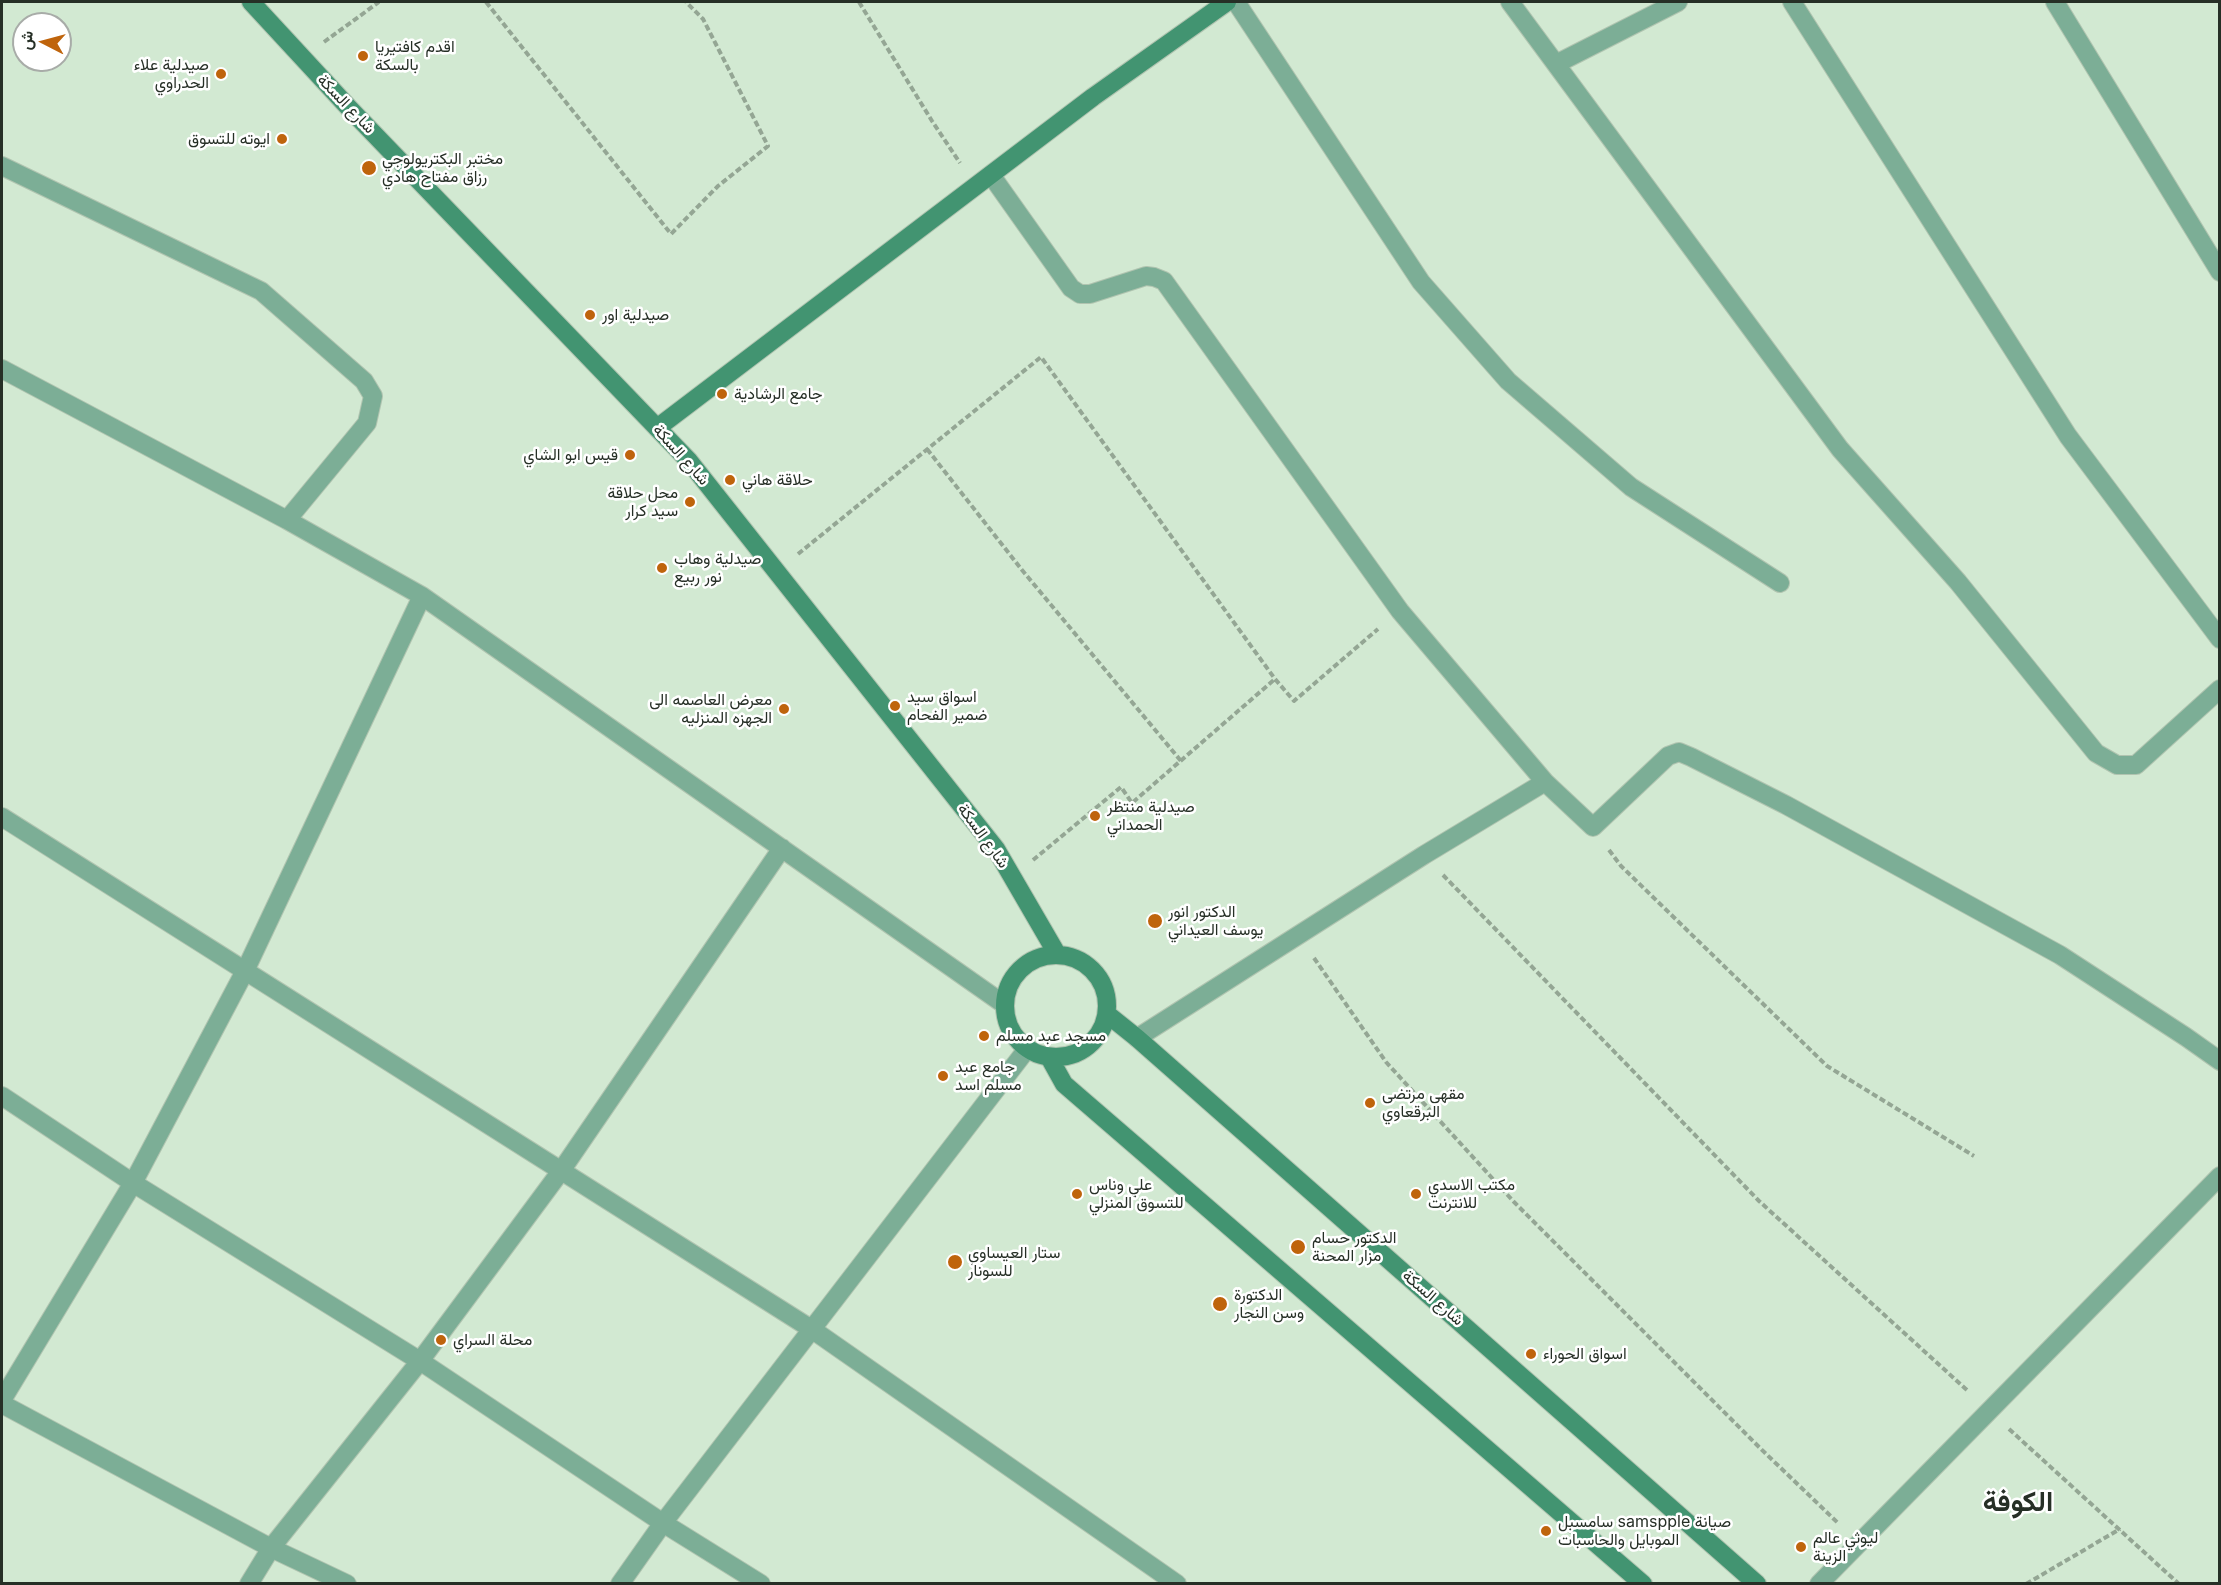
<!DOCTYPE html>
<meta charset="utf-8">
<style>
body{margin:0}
#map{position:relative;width:2221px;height:1585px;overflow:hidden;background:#d2e9d2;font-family:Inter,Vazirmatn,sans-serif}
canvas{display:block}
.frame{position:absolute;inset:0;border:3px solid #262f26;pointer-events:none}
.north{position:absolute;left:12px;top:12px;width:60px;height:60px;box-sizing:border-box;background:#fff;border:2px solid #a8aca8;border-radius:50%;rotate:276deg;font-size:16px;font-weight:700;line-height:24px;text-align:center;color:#262f26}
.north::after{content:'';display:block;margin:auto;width:21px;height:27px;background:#bf640c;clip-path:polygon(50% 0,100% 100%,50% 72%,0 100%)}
</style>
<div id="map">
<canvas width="2221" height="1585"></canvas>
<div class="frame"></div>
<div class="north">ش</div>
</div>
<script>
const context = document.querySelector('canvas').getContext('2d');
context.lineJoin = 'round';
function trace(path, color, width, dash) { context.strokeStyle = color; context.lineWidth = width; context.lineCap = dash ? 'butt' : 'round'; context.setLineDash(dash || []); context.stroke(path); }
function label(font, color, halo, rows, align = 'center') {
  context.font = font + ' Inter,Vazirmatn,sans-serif'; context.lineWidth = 5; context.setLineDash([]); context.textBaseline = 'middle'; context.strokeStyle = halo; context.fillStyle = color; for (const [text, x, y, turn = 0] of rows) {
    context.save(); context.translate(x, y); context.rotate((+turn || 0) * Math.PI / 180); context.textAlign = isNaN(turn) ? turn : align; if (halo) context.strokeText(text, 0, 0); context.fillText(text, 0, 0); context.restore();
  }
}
const street = new Path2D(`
 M1236,2l185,280 87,99 123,106 149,96
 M1510,2l330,447 118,133 138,171 21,12h19l84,-76
 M1792,2l276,434 152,203
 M2055,2l165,270
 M1556,64l122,-62
 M2,166l259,125 103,90 9,15 -6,27 -80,97
 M991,175l80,113 9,6h10l56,-18 8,1 10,4 236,330 145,171 48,45 75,-71 11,-4 12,5 95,48 274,150 126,82 34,24
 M2,369l285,151 135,76 583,409
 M2,817l811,513 364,254
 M1137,1038l287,-183 121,-73
 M2,1096l131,87 287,178 243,162 98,61
 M2,1400l131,-217 112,-212 177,-375
 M2,1404l269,144 76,36
 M249,1584l22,-36 149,-187 141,-190 221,-323
 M620,1584l43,-61 364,-474
 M1819,1584l401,-408`);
const secondary = new Path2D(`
 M251,2l98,106 340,353 307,388 61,105
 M657,428l436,-331 134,-95
 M1005 1006a51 51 0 1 1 102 0a51 51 0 1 1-102 0Z
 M1107,1014l30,24 620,546
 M1049,1057l15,27 579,500`);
trace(street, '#b0c4b0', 20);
trace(secondary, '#b0c4b0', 20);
trace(new Path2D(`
 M486,2l185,232 47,-48 50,-40 -65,-127 -17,-17
 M859,2l73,119 28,42
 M324,42l55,-40
 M927,449l95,121 159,191
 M798,554l243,-197 234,322 19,22 84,-72
 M1609,850l12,16 206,200 147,90
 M1033,860l88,-73 11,16 143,-124
 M1443,875l316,326 209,190
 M1314,958l72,104 128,140 247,247 77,74
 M2009,1429l170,155
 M2026,1584l94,-55`), '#94a694', 4, [6, 3]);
trace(street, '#7cae96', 18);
trace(secondary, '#429471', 18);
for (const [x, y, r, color] of [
 [363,56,6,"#bf640c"],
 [221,74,6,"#bf640c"],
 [282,139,6,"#bf640c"],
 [369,168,8,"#bf640c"],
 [590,315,6,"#bf640c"],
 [722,394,6,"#bf640c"],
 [630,455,6,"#bf640c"],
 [730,480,6,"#bf640c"],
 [690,502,6,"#bf640c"],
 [662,568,6,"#bf640c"],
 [895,706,6,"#bf640c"],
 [784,709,6,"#bf640c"],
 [1095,816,6,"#bf640c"],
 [1155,921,8,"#bf640c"],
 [984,1036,6,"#bf640c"],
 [943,1076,6,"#bf640c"],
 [1370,1103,6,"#bf640c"],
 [1077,1194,6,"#bf640c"],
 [1416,1194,6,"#bf640c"],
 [1298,1247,8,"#bf640c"],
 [955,1262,8,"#bf640c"],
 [1220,1304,8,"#bf640c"],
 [441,1340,6,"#bf640c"],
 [1531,1354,6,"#bf640c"],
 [1546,1531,6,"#bf640c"],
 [1801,1547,6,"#bf640c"]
]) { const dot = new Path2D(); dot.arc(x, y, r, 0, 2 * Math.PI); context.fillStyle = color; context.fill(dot); trace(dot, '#fff', 2); }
label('16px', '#262f26', '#fff', [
 ["اقدم كافتيريا",375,47],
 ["بالسكة",375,65],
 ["صيدلية علاء",209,65,"right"],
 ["الحدراوي",209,83,"right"],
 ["ايوته للتسوق",270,139,"right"],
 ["مختبر البكتريولوجي",382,159],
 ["رزاق مفتاح هادي",382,177],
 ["صيدلية اور",602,315],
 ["جامع الرشادية",734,394],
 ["قيس ابو الشاي",618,455,"right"],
 ["حلاقة هاني",742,480],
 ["محل حلاقة",678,493,"right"],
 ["سيد كرار",678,511,"right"],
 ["صيدلية وهاب",674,559],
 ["نور ربيع",674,577],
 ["اسواق سيد",907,697],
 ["ضمير الفحام",907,715],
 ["معرض العاصمه الى",772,700,"right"],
 ["الجهزه المنزليه",772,718,"right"],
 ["صيدلية منتظر",1107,807],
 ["الحمداني",1107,825],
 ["الدكتور انور",1168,912],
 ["يوسف العيداني",1168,930],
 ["مسجد عبد مسلم",996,1036],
 ["جامع عبد",955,1067],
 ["مسلم اسد",955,1085],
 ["مقهى مرتضى",1382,1094],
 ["البرقعاوي",1382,1112],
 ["علي وناس",1089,1185],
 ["للتسوق المنزلي",1089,1203],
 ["مكتب الاسدي",1428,1185],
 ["للانترنت",1428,1203],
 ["الدكتور حسام",1312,1238],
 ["مزار المحنة",1312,1256],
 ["ستار العيساوي",968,1253],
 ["للسونار",968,1271],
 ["الدكتورة",1234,1295],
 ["وسن النجار",1234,1313],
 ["محلة السراي",453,1340],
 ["اسواق الحوراء",1543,1354],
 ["سامسبل samspple صيانة",1558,1522],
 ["الموبايل والحاسبات",1558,1540],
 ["ليوثي عالم",1813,1538],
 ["الزينة",1813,1556]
], 'left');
label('16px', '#262f26', '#fff', [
 ["شارع السكة",346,104,46],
 ["شارع السكة",681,455,48],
 ["شارع السكة",983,836,54],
 ["شارع السكة",1433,1298,41]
]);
label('bold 28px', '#262f26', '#fff', [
 ["الكوفة",2018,1503]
]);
</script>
